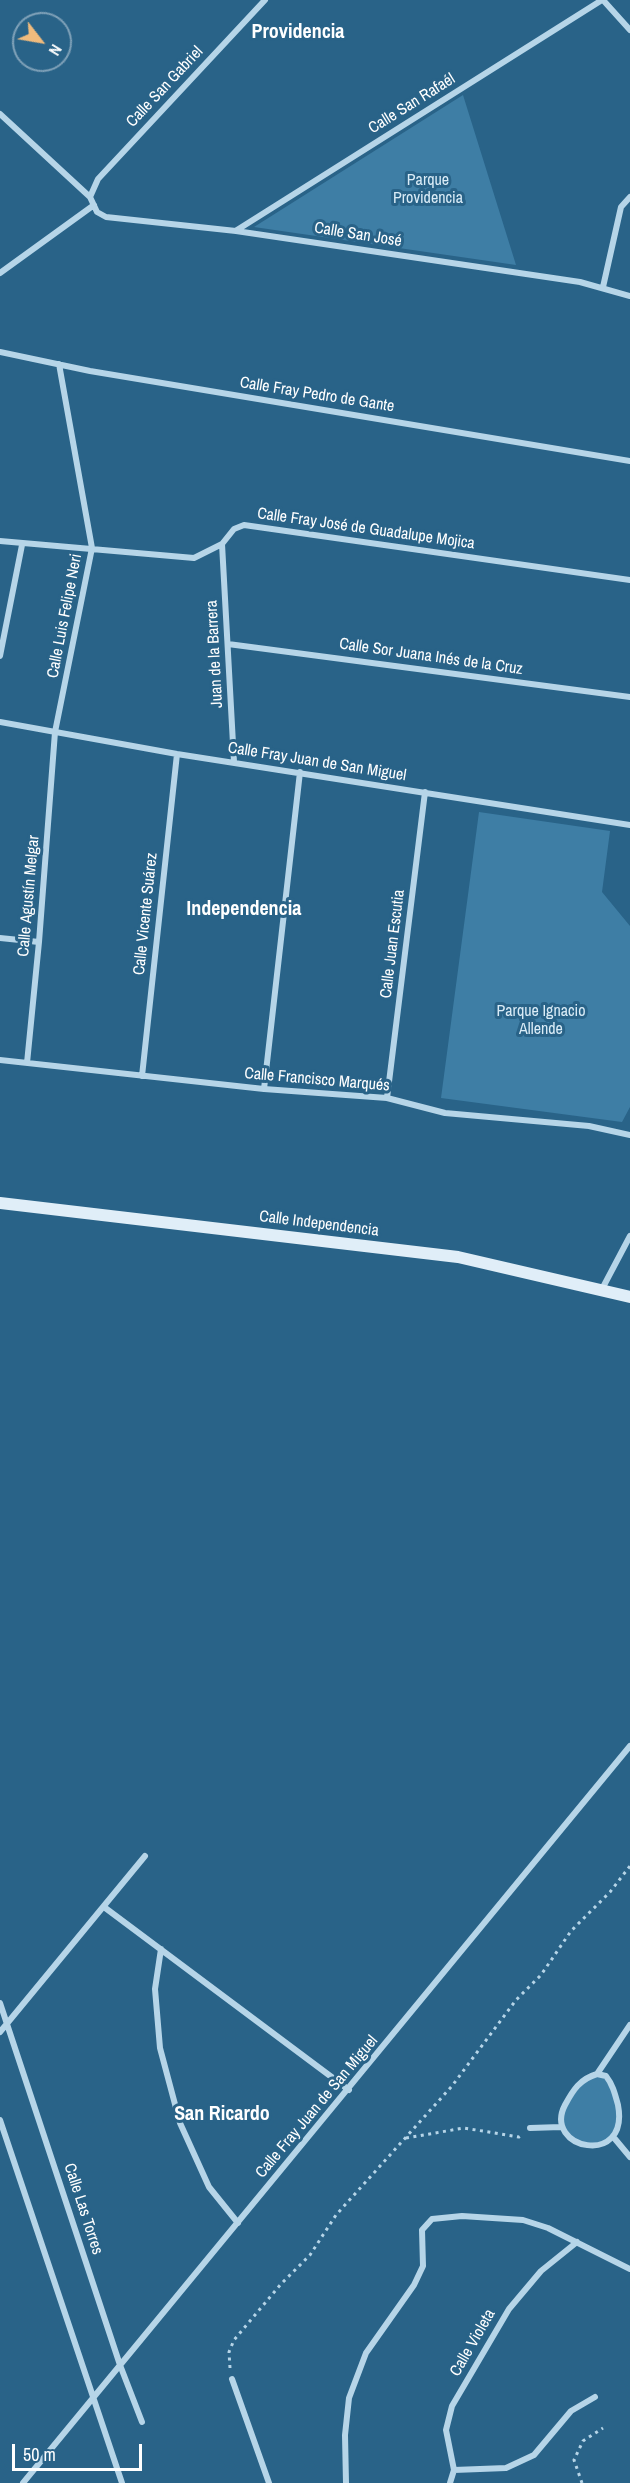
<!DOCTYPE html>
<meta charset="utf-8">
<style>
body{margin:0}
#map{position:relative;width:630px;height:2483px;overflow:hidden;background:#296388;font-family:"Archivo Narrow",sans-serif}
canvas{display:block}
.north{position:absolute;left:12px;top:12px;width:60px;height:60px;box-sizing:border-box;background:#296388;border:2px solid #7fa1b8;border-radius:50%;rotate:121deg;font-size:16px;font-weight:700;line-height:24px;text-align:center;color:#fff}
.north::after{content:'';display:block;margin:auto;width:21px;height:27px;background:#f0bb7d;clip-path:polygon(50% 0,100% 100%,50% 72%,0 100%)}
.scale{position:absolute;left:12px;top:2444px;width:130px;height:27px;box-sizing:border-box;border:3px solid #fff;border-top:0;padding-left:8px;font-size:18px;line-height:21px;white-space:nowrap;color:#fff;-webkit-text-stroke:4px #296388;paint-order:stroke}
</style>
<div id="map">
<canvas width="630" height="2483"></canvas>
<div class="north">N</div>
<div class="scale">50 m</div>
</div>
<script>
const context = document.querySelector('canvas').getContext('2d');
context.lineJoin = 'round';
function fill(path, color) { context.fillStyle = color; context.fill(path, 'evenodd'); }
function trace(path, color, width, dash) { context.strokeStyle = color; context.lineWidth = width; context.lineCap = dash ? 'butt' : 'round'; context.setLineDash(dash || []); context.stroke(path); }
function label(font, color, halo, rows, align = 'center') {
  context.font = font + ' "Archivo Narrow",sans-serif'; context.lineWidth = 6; context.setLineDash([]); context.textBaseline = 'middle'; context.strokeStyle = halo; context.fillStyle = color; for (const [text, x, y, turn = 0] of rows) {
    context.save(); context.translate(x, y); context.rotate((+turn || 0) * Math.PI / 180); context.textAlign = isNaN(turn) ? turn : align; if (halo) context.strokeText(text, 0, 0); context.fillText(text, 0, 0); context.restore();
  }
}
fill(new Path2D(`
 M463,95l53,170 -262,-38z
 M479,812l131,19 -8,61 28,34v181l-8,15 -181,-24z
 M606,2076c6,15 24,48 9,62 -5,4 -16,6 -22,9l-25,-11 -7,-23 26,-36z`), '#3e7ea5');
trace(new Path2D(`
 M406,2138l58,-10 55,9 3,-2
 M230,2368l-1,-16 5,-12 47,-56 29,-29 26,-40 116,-129 64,-86 25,-25 30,-44 39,-39 20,-26
 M582,2483l-8,-23 9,-19 20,-13`), '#b6d5e8', 3, [3, 4.5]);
trace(new Path2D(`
 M603,0l27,30
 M0,114l90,83 7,15 9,5 130,14 344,51 50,14
 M90,197l8,-18 167,-179
 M237,230l365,-230
 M0,273l94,-68
 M603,287l18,-80 9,-10
 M0,352l90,19 540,90
 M0,541l194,17 28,-14 12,-15 10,-4 386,55
 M222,544l12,218
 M228,644l402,53
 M0,656l22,-111
 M0,722l177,32 453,71
 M0,938l39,4
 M0,1060l264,29 123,9 58,15 144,13 41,9
 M27,1063l12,-121 16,-210 37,-184 -33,-184
 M142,1076l35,-322
 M264,1089l36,-317
 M387,1098l38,-306
 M601,1291l29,-55
 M104,1907l245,183
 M161,1949l-6,40 5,59 20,75 29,64 29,36
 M0,2003l120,362 22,57
 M0,2032l145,-176
 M597,2074l9,2c7,9 9,18 12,29 12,63 -76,44 -53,0 8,-15 15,-26 32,-31z
 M597,2074l33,-49
 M0,2120l122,363
 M530,2128l31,-1
 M615,2139l15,18
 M232,2379l37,104
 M454,2470l52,-2 28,-13 37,-44 24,-14
 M23,2483l607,-737
 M346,2483l-1,-48 4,-37 17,-45 48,-68 9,-19 -1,-36 10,-11 30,-3 61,4 25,8 82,41
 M450,2483l4,-13 -8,-40 6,-24 57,-97 32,-38 36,-29`), '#b6d5e8', 6);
trace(new Path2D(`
 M0,1203l458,54 172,40`), '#e0eef8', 12);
label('16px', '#fff', '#296388', [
 ["Calle San Gabriel",165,87,-47],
 ["Calle San Rafaél",412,104,-32],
 ["Calle San José",358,235,9],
 ["Calle Fray Pedro de Gante",317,395,9],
 ["Calle Fray José de Guadalupe Mojica",366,529,8],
 ["Calle Luis Felipe Neri",65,616,-79],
 ["Juan de la Barrera",215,654,-93],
 ["Calle Sor Juana Inés de la Cruz",431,657,8],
 ["Calle Fray Juan de San Miguel",317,762,9],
 ["Calle Agustín Melgar",29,896,-85],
 ["Calle Vicente Suárez",146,914,-84],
 ["Calle Juan Escutia",393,944,-83],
 ["Calle Francisco Marqués",317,1080,5],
 ["Calle Independencia",319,1224,7],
 ["Calle Fray Juan de San Miguel",317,2107,-50],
 ["Calle Las Torres",83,2209,72],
 ["Calle Violeta",473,2343,-60]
]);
label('16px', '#daecf7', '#296388', [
 ["Parque",428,181],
 ["Providencia",428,199],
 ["Parque Ignacio",541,1012],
 ["Allende",541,1030]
]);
label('bold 20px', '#fff', '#296388', [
 ["Providencia",298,33],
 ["Independencia",244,910],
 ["San Ricardo",222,2115]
]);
</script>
